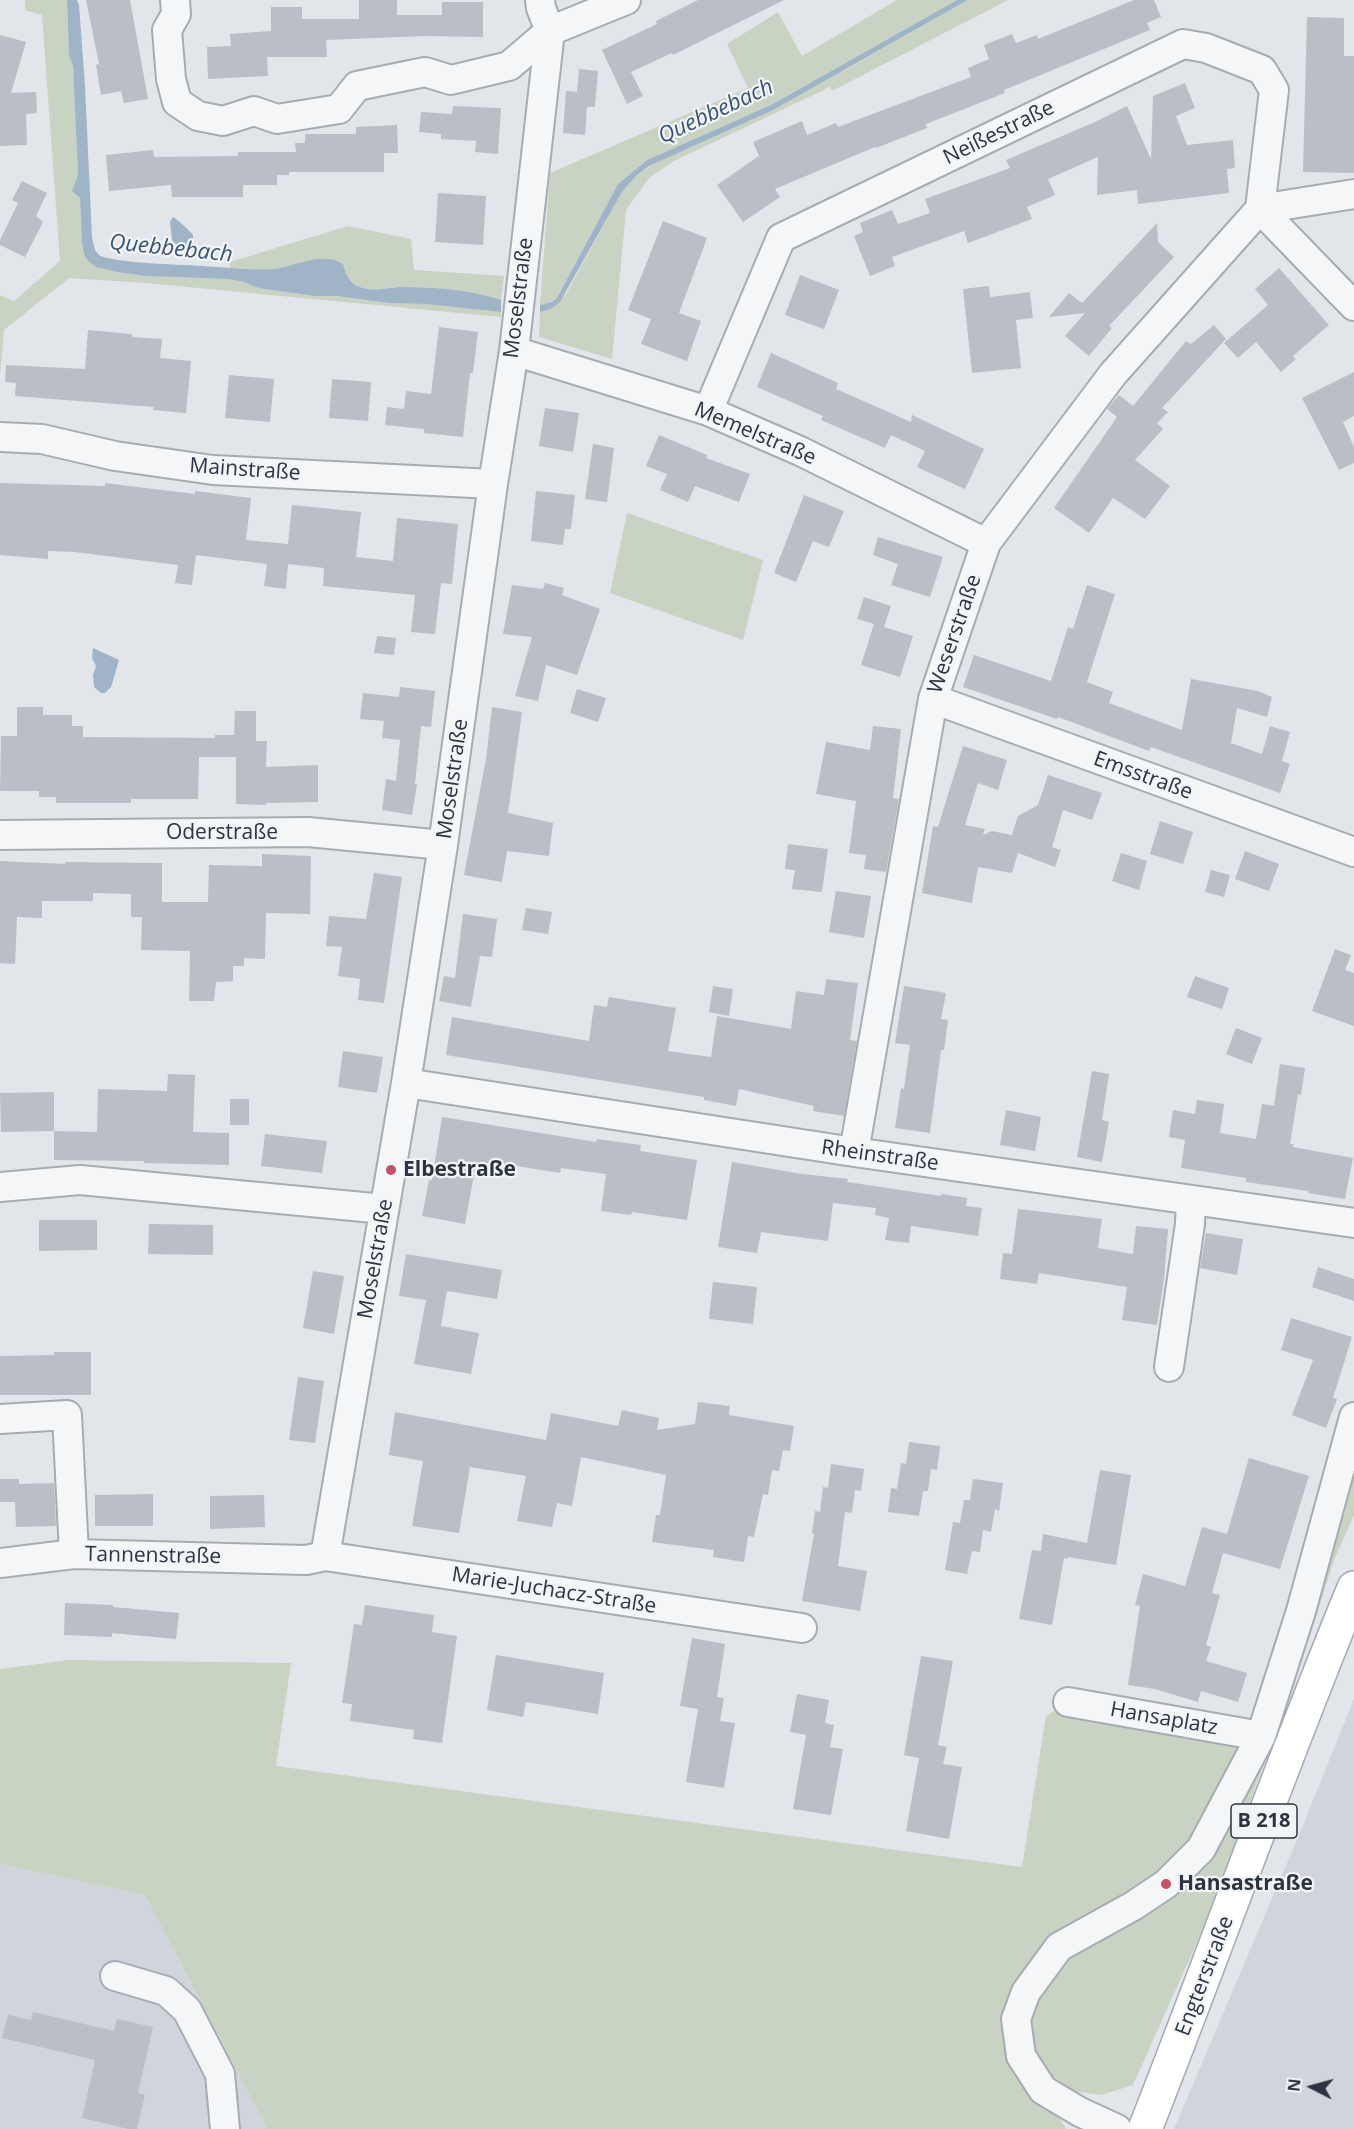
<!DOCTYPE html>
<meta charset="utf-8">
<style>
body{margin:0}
#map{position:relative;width:1354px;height:2129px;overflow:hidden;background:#e2e5e9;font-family:"Open Sans",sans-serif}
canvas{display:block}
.north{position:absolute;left:1282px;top:2057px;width:60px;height:60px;-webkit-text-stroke:4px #f2f4f7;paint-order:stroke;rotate:276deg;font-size:16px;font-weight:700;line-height:24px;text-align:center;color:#2b3440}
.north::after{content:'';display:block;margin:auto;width:21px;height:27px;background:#2b3440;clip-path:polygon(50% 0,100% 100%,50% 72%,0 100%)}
</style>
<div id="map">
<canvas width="1354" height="2129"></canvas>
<div class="north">N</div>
</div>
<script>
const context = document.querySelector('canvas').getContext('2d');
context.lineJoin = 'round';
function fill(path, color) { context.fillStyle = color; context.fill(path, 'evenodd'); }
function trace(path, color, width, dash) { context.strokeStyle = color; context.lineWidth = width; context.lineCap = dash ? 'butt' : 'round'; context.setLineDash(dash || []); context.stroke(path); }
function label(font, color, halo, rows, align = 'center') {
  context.font = font + ' "Open Sans",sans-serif'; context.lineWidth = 4.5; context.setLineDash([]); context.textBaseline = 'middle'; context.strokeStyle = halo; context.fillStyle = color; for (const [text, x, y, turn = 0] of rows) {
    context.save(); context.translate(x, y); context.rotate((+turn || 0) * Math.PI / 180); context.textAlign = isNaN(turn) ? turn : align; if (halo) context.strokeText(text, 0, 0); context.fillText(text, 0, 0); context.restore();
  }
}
fill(new Path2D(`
 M1354,1699v430h-180l125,-294z
 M0,1864l145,31 121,231v3h-266z`), '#d0d4db');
fill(new Path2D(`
 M25,0h42l2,55 4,11 5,109 -6,16 8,7 2,44 6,19 8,6 21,5 29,4 82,3 17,3 7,4 12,3 51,7h22l51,7 37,1 76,8v5l-355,-34 -77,-5 -65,52 -4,45v-80l14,6 46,-40 -18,-246 -17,-5z
 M897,0h60l-186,105 -124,55 -29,24 -61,114 -5,4 -12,3 10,-132 198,-85 -21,-44 51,-32 24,44z
 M968,0h40l-176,91 -2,-4 -156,74 -25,17 -23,32 -14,149 -73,-22 1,-25 11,-3 15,-15 56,-102 14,-16 21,-14 186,-91z
 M348,226l63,13 3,31 90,6 -3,24c-30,-10 -66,-13 -98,-13 -14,0 -32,6 -46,-1 -5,-3 -12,-13 -13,-19l-80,3 -34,-2v-6z
 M627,513l136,47 -20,80 -133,-47z
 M1354,1414v101l-20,45 -19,60 -104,291 -78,174 -32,10 -29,-4 -29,-1 23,39h-800v-3l-121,-231 -145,-31v-195l69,-9 222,3 -15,103 746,101 24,-151 22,-14 193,34z`), '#c8d3c4');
fill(new Path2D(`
 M67,0h10l2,5 6,81 7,152 3,12 5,6c28,8 72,8 102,10 24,1 48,5 73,3 21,-3 48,-18 68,-5 2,7 6,18 14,22 15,7 32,1 47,1 32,0 67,3 97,13v12l-76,-8 -37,-1 -51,-7h-22l-51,-7 -12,-3 -7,-4 -17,-3 -82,-3 -29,-4 -21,-5 -8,-6 -4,-7 -2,-12 -2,-44 -8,-7 6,-16 -5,-109 -4,-11z
 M957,0h11l-195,110 -124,56 -13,10 -14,16 -62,110 -9,7 -11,3v-7l12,-3 5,-4 61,-114 29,-24 124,-55z
 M173,217c3,1 17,14 20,18v8l-7,6 -7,-1 -7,-8 -2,-18z
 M93,648l26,12 -8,27 -6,6h-4l-7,-6 -1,-12 3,-9 -4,-8z`), '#a0b4c7');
fill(new Path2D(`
 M86,0h44l18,99 -24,4 -3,-12 -20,4 -5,-30 3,-1z
 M359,0h38v15h45v-13h41v35l-59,-1 -98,4 1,17h-60l1,19 -60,3 -1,-32 24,-1 -1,-12 41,-3v-24h31v12h57z
 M698,0h86l-111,55 -1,-2 -41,19 12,24 -16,8 -25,-54 55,-26 -1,-3z
 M1134,0h20l7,17 -14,6 3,7 -146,60 1,3 -79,31 1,4 -51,20 -1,-1 -100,42 5,8 -37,25 -26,-37 42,-29 -6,-14 49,-21 5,14 29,-12 2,4 133,-50 -3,-9 21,-9 -5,-14 28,-11 4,9 21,-8 1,4z
 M1307,17l37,1v38h10v117l-51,-1z
 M0,35l26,7 -15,51 25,-1 1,21 -11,1 1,31 -27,1z
 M579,69l19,2 -3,36h-8l-2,28 -22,-2 3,-42 11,1z
 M1185,83l10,25 -19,8 11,29 46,-5 2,28 -8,1 2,24 -91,11 -1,-14 -40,5 1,-38 -50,22 7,16 -28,12 5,12 -64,24 -4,-12 -72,26 3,9 -25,10 -16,-40 9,-4 -3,-9 32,-13 6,14 32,-11 -5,-14 85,-31 -4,-8 89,-38 32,-16 24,53 2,-63z
 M453,106l48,2 -3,46 -23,-2 1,-11 -35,-2v-5l-22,-2 2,-20 31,2z
 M397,125l1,28h-14v19h-95v3h-12v10h-34v12h-71l-1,-12 -62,6 -3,-36 47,-5 1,7 84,-1v-4h58l-1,-9h10v-9h51v-7z
 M22,181l25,12 -11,23 7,6 -18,35 -25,-12v-5l18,-37 -6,-3z
 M438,193l48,3 -3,49 -48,-3z
 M663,221l44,17 -28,75 22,8 -14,40 -46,-17 10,-25 -23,-9z
 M1157,223l1,19 16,15 -65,69 3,2 -23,28 -24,-20 20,-23 -36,4 20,-24 13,10z
 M1279,268l50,57 -36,31 3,3 -15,13 -25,-30 -18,16 -14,-15 44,-38 -13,-16z
 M800,275l39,15 -15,39 -39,-14z
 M989,286l1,11 40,-5 3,26 -17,2 5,48 -49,5 -9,-84z
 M1214,325l12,14 -64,69 6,4 -11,11 6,6 -28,31 35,26 -25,33 -32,-21 -24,35 -35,-25 63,-91 -10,-8 12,-14 14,11 53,-65 5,3z
 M439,327l39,5 -5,41h-3l-7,64 -39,-4v-4l-39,-4 2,-18 17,2 2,-18 25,3z
 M88,330l44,4v3l30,2 -2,19 31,3 -5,52 -33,-3 1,-3 -139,-11 1,-13 -11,-1 1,-17 79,4z
 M771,353l67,30 -2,6 75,33 1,-7 72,34 -19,40 -48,-22 8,-16 -34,-16 -6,13 -64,-28 2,-4 -66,-29z
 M1354,372v44l-11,6 11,25v16l-15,7 -37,-72z
 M229,375l45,4 -4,43 -45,-4z
 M332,379l39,3 -3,39 -39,-3z
 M545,408l34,5 -6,39 -34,-6z
 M659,435l48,20 -1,3 44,16 -11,28 -44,-16 -7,16 -28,-12 7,-16 -21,-8z
 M593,444l21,4 -7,54 -22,-3z
 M0,483l105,3v-3l90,11v-3l56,7 -5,42 42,4 4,-39 69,7 -5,45 37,4 4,-43 61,6 -6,60 -11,-1 -6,51 -24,-2 4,-37 -92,-9 1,-18 -36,-4 -2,25 -22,-3 3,-22 -71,-9 -4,30 -17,-2 3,-18 -103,-13 -27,-1v8l-48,-4z
 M536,491l39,4 -4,34h-6l-2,16 -32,-4z
 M804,495l40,16 -15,36 -16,-6 -17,41 -22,-9z
 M878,537l65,20 -13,40 -39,-12 7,-21 -25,-9z
 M545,583l19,5 -2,7 38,14 -23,66 -31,-10 -8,36 -23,-5 17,-59 -29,-3 9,-49 31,4z
 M1087,585l28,9 -28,88 26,10 -4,11 73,27 9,-51 67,12 14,6 -5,20 -30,-9 -6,35 31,11 8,-28 20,6 -8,29 8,3 -10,29 -129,-46 -2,4 -91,-34 -1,2 -94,-32 11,-32 77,26 17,-54 5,2z
 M864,597l27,9 -7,21 29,9 -13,41 -39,-12 13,-41 -17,-5z
 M377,636l19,2 -2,17 -20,-2z
 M400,687l35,4 -4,36 -10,-1 -6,58 2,1 -5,30 -30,-5 4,-31 10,2 4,-41 -18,-2 2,-17 -24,-2 3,-26 36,4z
 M577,689l29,9 -8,24 -28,-9z
 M17,707h26v8h29v11h11v11l132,1v-3h19l1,-24h21v30h11l-1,26 52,-2v37l-52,1v2l-30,-1v-47h-37l-1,42h-67v4h-75v-6h-17v-6h-39l1,-55h16z
 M492,707l30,5 -14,101 45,10 -4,33 -42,-5 -5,31 -38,-7 22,-116z
 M873,726l28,3 -8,69 6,1 -13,73 -22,-3 2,-14 -17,-2 7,-52 -40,-7 10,-52 44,8z
 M963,746l44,14 -9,30 -20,-7 -13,42 20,4 -2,6 9,-4 20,4 6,-19 20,-11 10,-30 54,18 -10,27 -29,-10 -11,37 9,3 -6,17 -37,-14 -6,20 -34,-6 -6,36 -50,-10 11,-67 5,1z
 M1160,821l33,11 -10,32 -33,-10z
 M788,844l40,5 -6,43 -30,-3 3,-19 -10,-1z
 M1245,851l34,13 -10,27 -34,-12z
 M1121,853l26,8 -8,29 -27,-9z
 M262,854l49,2 -1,58 -44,-1 -1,46 -21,-1v8h-11v15l-17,1 -2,19h-25l1,-50 -49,-1 1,-33h-11v-23l-38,-1v8h-51v17l-25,-1 -2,47 -15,-1v-102l65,3v-2l97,1v39h46l1,-37 53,1z
 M1211,870l19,5 -6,22 -19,-5z
 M374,873l28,4 -18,126 -26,-3 2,-21 -22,-3 4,-29 -16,-1 3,-30 37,3z
 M836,891l35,5 -7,42 -35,-6z
 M526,908l26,4 -4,22 -26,-4z
 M463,914l34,5 -5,38 -12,-1 -9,51 -32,-6 5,-25 11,2z
 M1335,949l16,6 -6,15 9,3v53l-42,-15z
 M1195,976l34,12 -7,21 -35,-12z
 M826,979l32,4 -8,57 7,1 -13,75 -31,-5 1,-5 -75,-17 -3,17 -32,-6v-3l-258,-42 6,-38 137,24 5,-36 13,2 2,-10 67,11 -8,43 43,6 6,-41 74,13 5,-38 28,4z
 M713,986l20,3 -4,27 -20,-4z
 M904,986l42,7 -5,26 7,1 -4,30h-3l-11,83 -35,-5 6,-40 3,1 6,-44 -15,-2z
 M1236,1028l26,10 -10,26 -26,-10z
 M343,1051l40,6 -6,36 -39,-6z
 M1280,1064l25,4 -4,27 -3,-1 -8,50h4l-1,3 60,11 -8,41 -37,-6v-2l-62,-9v-4l-65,-10 4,-28 -16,-3 4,-27 22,4 2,-14 27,4 -4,29 36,6 6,-35 12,2z
 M1092,1071l17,3 -7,46 7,2 -7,40 -25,-5z
 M168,1074l27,1 -2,57 36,1v32l-85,-2v-2l-90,-1v-29l43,1 1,-43 69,2z
 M54,1092v39l-53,1 -1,-39z
 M230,1099h19v26h-19z
 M1006,1110l35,7 -6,34 -35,-6z
 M442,1117l154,25 1,-3 44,6 -1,6 57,9 -10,60 -55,-8 -1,3 -30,-4 5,-37 -45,-6 -1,5 -62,-10 -1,4 -21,-3 -11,60 -43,-8 7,-36h3z
 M265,1134l62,7 -5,32 -61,-7z
 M732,1162l70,12 46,5 -1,3 94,14v-2l26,4 -1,8 16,2 -4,28 -67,-10 -2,17 -24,-3 4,-22 -14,-3 1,-7 -43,-5 -5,38 -67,-9 -4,21 -39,-6z
 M1018,1209l84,10 -4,29 35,6 3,-28 32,3 -4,50 -7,46 -35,-5 5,-33 -88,-14 -2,11 -37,-5 3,-26 9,1z
 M39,1220h58v30l-58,1z
 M149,1224l64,1v30l-65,-1z
 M1206,1233l37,6 -6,36 -37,-7z
 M406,1254l96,16 -5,29 -50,-8 -6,35 38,7 -8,41 -57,-10 12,-64 -27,-4z
 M1318,1267l36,12v22l-42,-14z
 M313,1271l31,5 -10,58 -31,-6z
 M713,1282l44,5 -4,37 -44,-5z
 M1291,1318l61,19 -19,61 4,1 -11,29 -34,-13 21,-55 -32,-10z
 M54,1352h37v43h-91v-39l54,-1z
 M298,1377l26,4 -9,62 -26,-3z
 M698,1402l32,4 -1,9 65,11 -4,25 -7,-1 -4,21 -7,-1 -4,25 -5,-1 -9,43 -6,-1 -4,26 -31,-5 1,-7 -62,-8 4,-27h4l6,-40 -85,-18 -9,49 -15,-3 -5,24 -35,-6 9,-45 -56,-9 -11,66 -47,-7 11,-65 -34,-6 6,-43 151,28 5,-27 67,13 4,-16 37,8 -2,12 38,-6z
 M909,1442l31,4 -3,24 -6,-1 -3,22h-5l-4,25 -31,-4 3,-24 6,1 4,-26 5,1z
 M1249,1458l60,18 -29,93 -57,-16 -11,40 8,2 -14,50 5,2 -5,14 41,12 -9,29 -37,-11 -3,11 -43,-13 -27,-4 12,-79 -5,-1 8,-31 42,12 17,-59 25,7z
 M831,1464l33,5 -3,22 -6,-1 -3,23 -7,-1 -7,54 29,5 -7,40 -58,-10 12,-67 -2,-1 3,-22 5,1 3,-25 5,1z
 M1100,1470l31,5 -15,90 -48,-8 -1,2 -3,-1 -12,67 -33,-6 13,-69 9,1 2,-17 44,9z
 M0,1479h19v5l35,-1 2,43 -40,1 -1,-25h-15z
 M973,1479l30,4 -4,28 -4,-2 -4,23 -8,-2 -3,22 -8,-1 -5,23 -22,-4 8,-48 7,1 4,-23h6z
 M153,1494v32h-58v-31z
 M264,1495l1,32 -55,2v-33z
 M65,1603l48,2v2l66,6 -3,26 -64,-6v4l-48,-2z
 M365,1605l69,10 -2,17 25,4 -15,107 -29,-4 1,-9 -64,-9 2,-17 -10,-1 12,-79 8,1z
 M692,1638l33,6 -8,53 7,1 -4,23 15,2 -11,65 -38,-6 12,-73 -18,-3z
 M496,1655l108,18 -6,41 -72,-12 -3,15 -36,-7z
 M921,1656l32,5 -15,84 9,2 -4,17 19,3 -13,72 -43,-8 13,-73 -15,-3z
 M797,1694l32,6 -4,23 9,2 -4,22 13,2 -12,66 -38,-6 13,-74 -16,-3z
 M33,2012l81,19 3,-12 36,8 -15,66 7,2 -8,34h-9l-46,-11 13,-58 -93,-22 6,-23 23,5z`), '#babfc6');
const minor = new Path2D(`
 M175,0l1,14 -9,16 4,49 6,23 21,14 25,5 31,-10 23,8 62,-10 18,-23 68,-14 26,8 58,-14 41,-35 76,-31
 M1260,209l94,97
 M1260,209l94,-15
 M514,351l194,60 92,40 186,92
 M708,411l73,-173 402,-194 23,4 56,22 12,20 -14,119
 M0,437l42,2 73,17 98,14 280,14
 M933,699l421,153
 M0,835l308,-3 135,13
 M406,1083l448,69 500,71
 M854,1152l79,-453 53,-156 127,-169 147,-165
 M0,1187l80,-7 304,29
 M1169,1367l21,-143 1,-24
 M0,1419l67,-4 7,139
 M325,1556l81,-473 37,-238 50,-361 21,-133 36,-320 -9,-23 -1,-8
 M0,1563l74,-9 232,6 19,-4 477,72
 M1068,1702l193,34
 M115,1976l51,15 21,19 33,64 5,55
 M1117,2129l-37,-17 -37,-22 -22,-34 -5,-37 10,-27 33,-45 74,-41 33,-22 35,-35 60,-113 40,-125 53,-194`);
const major = new Path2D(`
 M1145,2129c71,-180 135,-362 209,-541`);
trace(minor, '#a7acb3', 32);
trace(major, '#a2aab4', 36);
trace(minor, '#f5f6f8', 28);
trace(major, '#fff', 33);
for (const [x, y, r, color] of [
 [391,1170,6,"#c45167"],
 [1166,1884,6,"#c45167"]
]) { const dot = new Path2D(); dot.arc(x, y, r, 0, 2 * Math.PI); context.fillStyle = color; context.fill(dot); trace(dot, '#f2f4f7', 2); }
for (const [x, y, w] of [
 [1264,1821,66]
]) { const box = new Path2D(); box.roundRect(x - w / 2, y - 17, w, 34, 4.5); context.fillStyle = '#f2f4f7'; context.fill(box); trace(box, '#2b3440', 1.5); }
label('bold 20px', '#2b3440', null, [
 ["B 218",1264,1821]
]);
label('21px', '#2b3440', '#f2f4f7', [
 ["Neißestraße",999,133,-26],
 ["Moselstraße",519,298,-83],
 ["Memelstraße",755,434,23],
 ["Mainstraße",245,470,4],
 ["Weserstraße",955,634,-71],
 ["Emsstraße",1143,776,20],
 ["Moselstraße",453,779,-82],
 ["Oderstraße",222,833],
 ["Rheinstraße",880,1156,8],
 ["Moselstraße",376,1259,-80],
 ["Tannenstraße",153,1556,1],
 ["Marie-Juchacz-Straße",554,1591,9],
 ["Hansaplatz",1164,1719,10],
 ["Engterstraße",1205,1976,-69]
]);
label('bold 21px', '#2b3440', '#f2f4f7', [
 ["Elbestraße",403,1170],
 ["Hansastraße",1178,1884]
], 'left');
label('italic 22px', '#385471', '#f2f4f7', [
 ["Quebbebach",716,112,-25],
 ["Quebbebach",171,249,6]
]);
</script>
